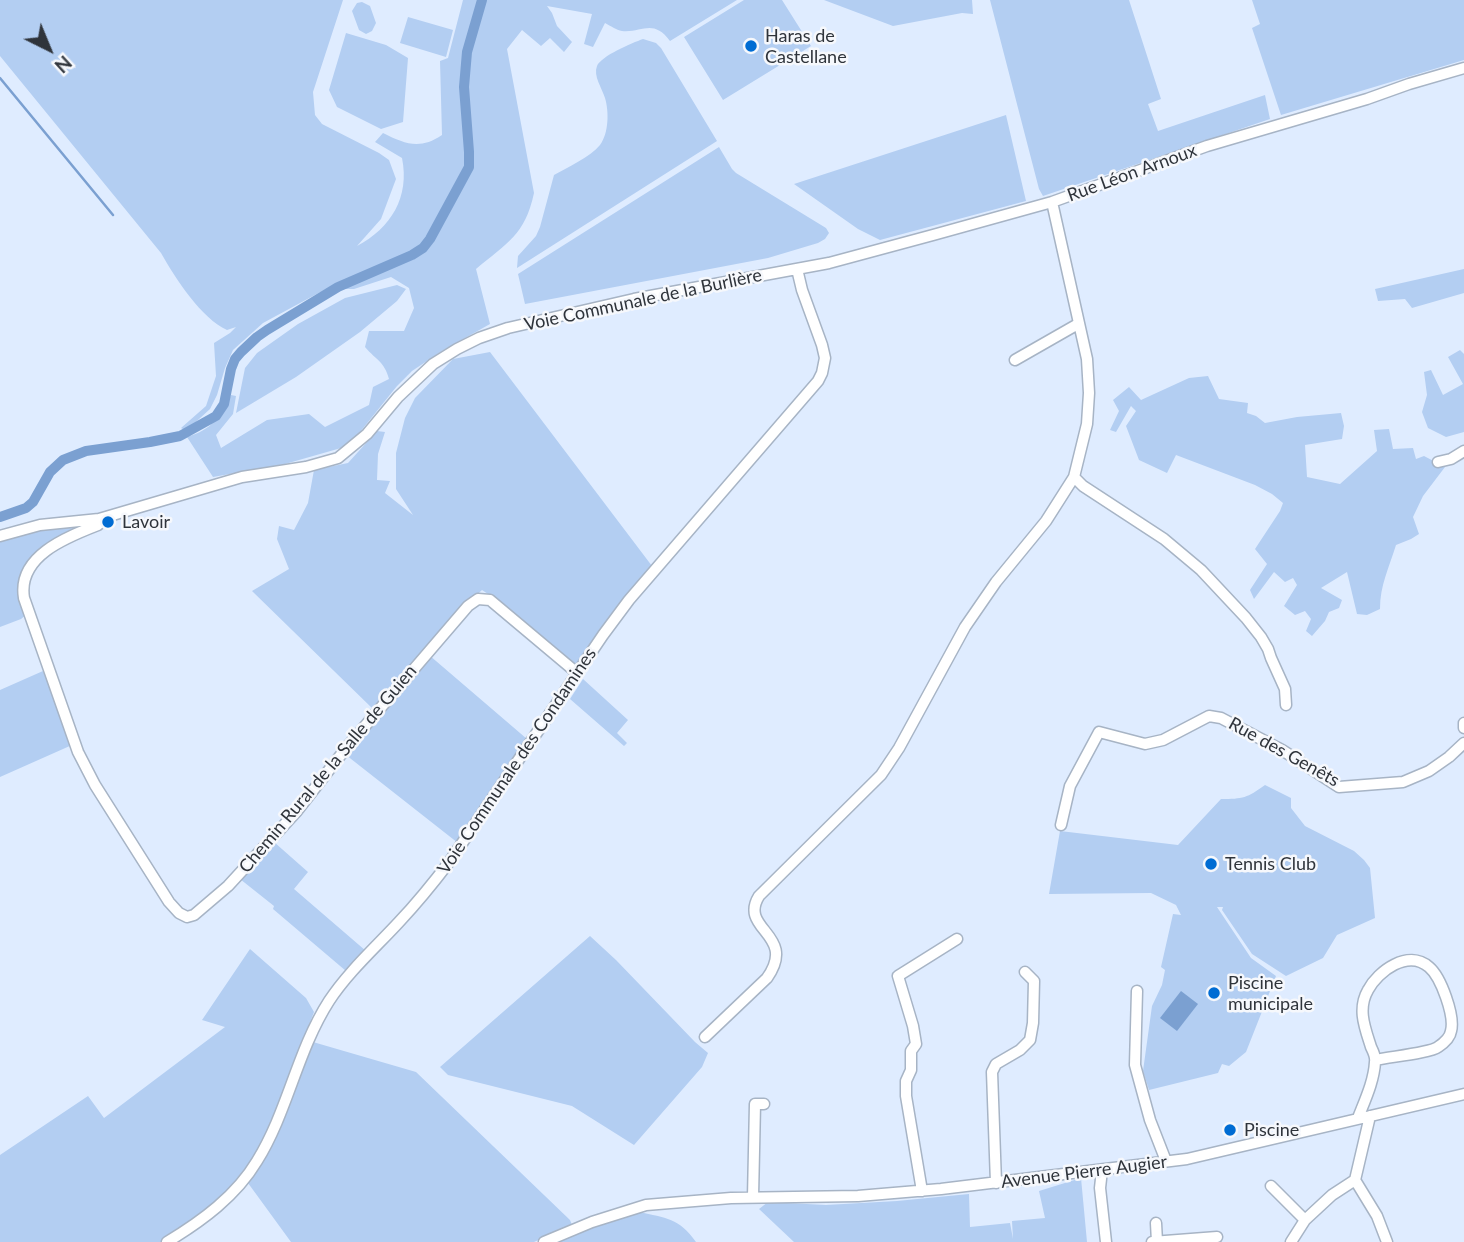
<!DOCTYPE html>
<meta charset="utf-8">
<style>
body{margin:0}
#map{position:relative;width:1464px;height:1242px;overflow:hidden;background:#dfecff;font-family:Lato,sans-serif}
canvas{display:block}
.north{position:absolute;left:14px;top:14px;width:70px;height:70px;-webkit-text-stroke:5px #f6f8fc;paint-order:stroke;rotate:137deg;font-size:19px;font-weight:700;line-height:28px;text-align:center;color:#2f343b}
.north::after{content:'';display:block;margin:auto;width:24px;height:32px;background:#2f343b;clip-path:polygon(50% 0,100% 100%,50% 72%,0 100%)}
</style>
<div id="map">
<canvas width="1464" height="1242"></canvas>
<div class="north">N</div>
</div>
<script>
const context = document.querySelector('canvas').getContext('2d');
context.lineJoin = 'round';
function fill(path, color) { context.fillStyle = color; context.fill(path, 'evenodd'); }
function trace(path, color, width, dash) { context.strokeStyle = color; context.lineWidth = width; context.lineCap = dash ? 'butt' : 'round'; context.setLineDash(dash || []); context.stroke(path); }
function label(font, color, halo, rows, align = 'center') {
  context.font = font + ' Lato,sans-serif'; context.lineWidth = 5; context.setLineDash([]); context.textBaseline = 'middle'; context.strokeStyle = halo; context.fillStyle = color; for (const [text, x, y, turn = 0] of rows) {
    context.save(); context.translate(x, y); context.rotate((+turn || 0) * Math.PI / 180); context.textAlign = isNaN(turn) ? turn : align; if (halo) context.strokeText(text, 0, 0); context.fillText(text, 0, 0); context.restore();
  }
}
fill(new Path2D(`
 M0,0h343l-30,92 2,23 7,9 57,29 10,7 7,19 -15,40 -24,27c34,-18 53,-49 45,-88l-27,-16 8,-9c22,11 37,17 59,2l-2,-74 8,-3 15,-58h274l-67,41c-17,-23 -28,-8 -48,-10 -6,-1 -11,-5 -17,-8l-12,24 -9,-3 8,-30 -45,-8 5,7 5,13 15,16 -8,10 -14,-14 -9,8 -19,-16 -15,19 27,144c-9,42 -27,50 -58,76l14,55 -48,27 -30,20 -15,15 -41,51 -15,11 -56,16 -72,13 -26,-40c24,-7 34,-20 44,-42l5,1 -3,18 -17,21 5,13 46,-28 42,-6 16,13 44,-22 4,-18 16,-8c-5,-18 -12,-18 -24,-32l4,-16h35l10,-23 -5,-20 -18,-11 -37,12h-28l-63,34 -30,27 -8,18 -8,27 -7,14 -24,22 -5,-3 25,-22 10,-30 -2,-33 16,-10 6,-6 -9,3c-25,-11 -52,-52 -66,-77l-161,-197z
 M744,0h38l29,46 -88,54 -39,-63z
 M824,0h148l1,14 -11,-1 -69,13z
 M990,0h139l32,99 -13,5 10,27 107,-36 5,24 -227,77 -4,-7z
 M1252,0h212v60l-183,55 -29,-87 8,-4z
 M362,2l8,4 6,17 -4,8 -6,3 -7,-4 -7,-19 5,-8z
 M408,17l45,13 -7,27 -46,-14z
 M346,33l40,12 22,13 -5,64 -22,7 -44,-22 -8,-17z
 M643,39l13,4 5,5 56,93 -200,127 1,-12 18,-20 4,-9 14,-52c14,-8 36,-18 46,-30 9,-12 9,-34 5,-47 -3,-10 -12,-22 -8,-32 4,-10 35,-23 46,-27z
 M1006,115l20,86 -146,39 -22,-11 -64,-45z
 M719,147l13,22 4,4 90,55 3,5 -4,6 -7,4 -50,15 -243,46 -7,-30z
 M1464,269v24l-52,15 -7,-9 -27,2 -3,-12z
 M397,285l9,4 -9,12 -37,31 -64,45 -60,36 9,-45 12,-15 41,-29 47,-26z
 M1460,350l4,4v78l-18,5 -18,-9 -6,-16 5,-17 -3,-23 7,-2 12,25 20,-11 -15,-27z
 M490,352l162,214 -73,99 -7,-1 -78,-66 -12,-8 -15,14 -93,106 -122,-119 37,-22 -12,-30 2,-13 15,4 14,-27 6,-33 34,-7 29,-32 8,1 -7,22 -1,26 13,1 -5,12 28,22 -17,-26v-36l9,-35 10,-20 38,-39z
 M1208,376l11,23 29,4 -1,10 9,3 9,7 32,-6 44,-4 3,13 -2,13 -37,6 2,32 33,7 37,-33 -3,-21 15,-1 4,20 20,-1 3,11 8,-3 21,11 -22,29 -10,21 6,17 -8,5 -15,6c-7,23 -16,40 -16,64l-13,6 -10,-1 -10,-42 -26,16 21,12 -3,8 -10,4 -4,9 -13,15 -6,-5 5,-12 -6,-8 -10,4 -11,-9 13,-21 -4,-7 -8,4 -11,-10 -20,27 -4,-9 17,-26 -12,-15 25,-38 3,-8 -11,-9 -17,-9 -79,-30 -9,18 -28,-13 -13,-34 10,-15 -5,-5 -15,26 -6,-2 9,-19 -6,-11 16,-13 12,13 48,-22z
 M86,524l-57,39 -7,10 -2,15 7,26 -6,5 -21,8v-87l38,-10z
 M429,655l98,84 -69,104 -112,-88 35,-39 -2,-2z
 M43,671l29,74 -72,32v-87z
 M583,679l45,41 -11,13 10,10 -3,3 -54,-47z
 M1265,785l26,13v10l14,18 49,25 10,9 6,8 5,50 -38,17 -14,23 -37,18 -34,-22 -30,-44 1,-3h-6l34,51 25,18 -30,76 -17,14 -7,-2 -4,9 -69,17 -6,-19 9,-65 10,-21 3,-15 -4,-3 12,-53 8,1 -5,-10 -25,-12 -102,1 11,-63 118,14 43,-46c22,0 26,-1 44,-14z
 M274,842l34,30 -14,17 72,62 -20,20 -73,-62 1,-3 -34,-27z
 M590,936l26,24 79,82 13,11 -6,14 -68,78 -62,-39 -124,-31 -8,-8z
 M250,949l56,49 8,14 -40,105 -23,44 -28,35 -30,26 -32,20h-161v-87l88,-59 16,22 121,-91 -23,-7z
 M313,1042l103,30 154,148 2,5 -38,17h-243l-43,-59 17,-25z
 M1081,1178l6,64h-293l-35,-33 9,-7 58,3 71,-4 72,-7 1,33 40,-4 3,16 -1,-18 33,-3 -6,-27z
 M639,1212c27,6 40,6 57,30h-140l18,-8z`), '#b3cef2');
fill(new Path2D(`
 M1181,991l17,13 -21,27 -17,-13z`), '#7ba0d1');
trace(new Path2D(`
 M0,78l113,137`), '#7ba0d1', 2.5);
trace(new Path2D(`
 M0,517l26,-9 7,-6 17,-30 13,-12 23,-9 64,-9 30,-6 36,-20 8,-12 7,-35 4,-10 6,-7 16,-15 10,-7 71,-43 74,-32 11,-7 7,-9 39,-72v-15l-5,-65 3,-35 15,-52`), '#7ba0d1', 10);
const street = new Path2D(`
 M1015,360l63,-36
 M1438,462l13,-3 13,-8
 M1074,477l9,9 81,53 37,31 45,48 15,19 7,12 3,9 14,31 1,16
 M99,519l-1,6c-31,12 -81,31 -74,73l54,154 17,33 74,117 10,11 8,4 7,-2 34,-29 69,-75 50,-64 121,-141 10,-7 12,1 87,73
 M0,536l40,-11 59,-6 143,-42 64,-10 32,-9 29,-24 31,-37 35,-33 24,-15 22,-11 29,-10 126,-29 195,-36 104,-28 119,-33 155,-56 160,-47 42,-15 55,-16
 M1464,723v5
 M1061,825l9,-39 29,-54 46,12 18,-4 46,-24 12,2 61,32 57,37 64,-5 26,-11 20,-14 15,-14
 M1137,991l-2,74 15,55 16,41
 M705,1037l62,-59c31,-44 -29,-48 -8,-82l122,-121 18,-27 66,-121 31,-45 50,-61 28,-44 13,-53 2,-31 -2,-34 -35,-157
 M1370,1116l-15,64 22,36 10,26
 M1358,1118c7,-18 16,-37 17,-56 1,-5 -2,-11 -4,-15 -6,-19 -14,-38 -3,-57 10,-19 40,-41 61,-23 12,10 26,49 22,64 -1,7 -7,12 -13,16 -8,6 -50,10 -62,13
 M1102,1170l-2,18 6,54
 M996,1183l-4,-111 4,-8 24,-14 10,-10 3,-17 1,-42 -9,-9
 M1271,1186l34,34
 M922,1191l-16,-95v-15l5,-11v-19l5,-7 -3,-18 -15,-50 59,-37
 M753,1197l2,-93h9
 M1156,1223l1,19
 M167,1242c35,-21 69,-46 90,-81 31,-50 40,-110 72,-160 19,-29 46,-53 70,-79 18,-19 35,-40 51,-61l153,-226 26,-35 189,-219 4,-8 3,-15 -3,-13 -20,-55 -5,-21
 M544,1242l48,-20 54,-17 85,-7 127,-2 83,-7 246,-30 277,-65
 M1152,1242l65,-5
 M1291,1242l14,-22 27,-25 23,-15`);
trace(street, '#a7b4c5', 13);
trace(street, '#fff', 10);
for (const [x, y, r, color] of [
 [751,46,7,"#006cd3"],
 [108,522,7,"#006cd3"],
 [1211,864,7,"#006cd3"],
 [1214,993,7,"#006cd3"],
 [1230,1130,7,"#006cd3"]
]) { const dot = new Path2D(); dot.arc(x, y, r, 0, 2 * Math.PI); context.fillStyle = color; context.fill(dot); trace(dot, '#f6f8fc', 2.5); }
label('18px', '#2f343b', '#f6f8fc', [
 ["Haras de",765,36],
 ["Castellane",765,57],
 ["Lavoir",122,522],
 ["Tennis Club",1225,864],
 ["Piscine",1228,983],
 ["municipale",1228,1004],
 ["Piscine",1244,1130]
], 'left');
label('18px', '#2f343b', '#f6f8fc', [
 ["Rue Léon Arnoux",1132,173,-20],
 ["Voie Communale de la Burlière",643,300,-12],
 ["Rue des Genêts",1284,752,29],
 ["Voie Communale des Condamines",517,761,-56],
 ["Chemin Rural de la Salle de Guien",328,769,-50],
 ["Avenue Pierre Augier",1084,1172,-7]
]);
</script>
